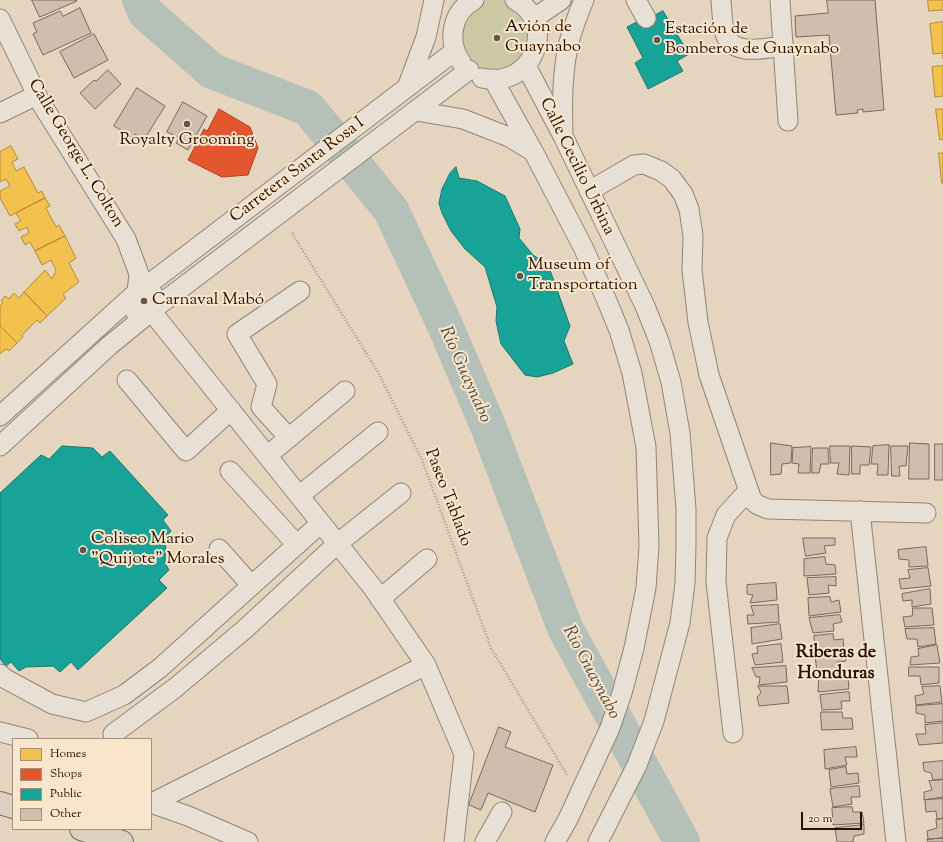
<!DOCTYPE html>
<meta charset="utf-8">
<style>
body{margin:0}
#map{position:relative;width:943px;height:842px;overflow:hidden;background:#e5d4be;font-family:"Sorts Mill Goudy",serif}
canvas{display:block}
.legend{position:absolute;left:12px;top:738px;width:140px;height:92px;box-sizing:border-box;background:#f8e5ca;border:1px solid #a4907c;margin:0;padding:5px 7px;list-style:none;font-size:12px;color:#251108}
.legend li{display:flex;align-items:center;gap:8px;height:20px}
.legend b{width:20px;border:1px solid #a4907c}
.scale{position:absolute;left:801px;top:812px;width:61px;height:18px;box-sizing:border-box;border:2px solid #251108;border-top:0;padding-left:5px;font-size:12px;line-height:14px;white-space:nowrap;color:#251108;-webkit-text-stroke:3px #f8e5ca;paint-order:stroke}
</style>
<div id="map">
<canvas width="943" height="842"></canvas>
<ul class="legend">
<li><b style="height:11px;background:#f2c14e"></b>Homes</li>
<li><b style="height:11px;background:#e4572e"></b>Shops</li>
<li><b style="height:11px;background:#17a398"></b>Public</li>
<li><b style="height:11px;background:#d0bdad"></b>Other</li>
</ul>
<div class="scale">20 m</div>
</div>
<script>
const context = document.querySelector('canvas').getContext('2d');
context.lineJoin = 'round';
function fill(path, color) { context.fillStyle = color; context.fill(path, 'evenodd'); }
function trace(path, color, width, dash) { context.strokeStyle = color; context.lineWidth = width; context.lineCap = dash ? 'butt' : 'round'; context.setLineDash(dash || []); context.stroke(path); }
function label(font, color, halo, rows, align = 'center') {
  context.font = font + ' "Sorts Mill Goudy",serif'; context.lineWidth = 4; context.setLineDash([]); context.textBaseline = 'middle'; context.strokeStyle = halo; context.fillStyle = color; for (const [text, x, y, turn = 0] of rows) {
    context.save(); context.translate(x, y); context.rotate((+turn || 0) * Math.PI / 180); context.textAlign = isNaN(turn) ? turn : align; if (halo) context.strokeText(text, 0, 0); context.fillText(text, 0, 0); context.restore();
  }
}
fill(new Path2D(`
 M486,0h18l6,2 12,8 10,33 -21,28 -35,-2 -11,-9 -7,-34 24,-25z`), '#cbc8a4');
const homes = new Path2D(`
 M928,0h15v10l-14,1z
 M943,22v37v-6l-10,1 -3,-30z
 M943,66v30l-8,1 -3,-30z
 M936,109h7v30l-3,1z
 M11,146l7,13 -6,3 4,9 8,-4 14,26 4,-2 3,7 -35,18 -10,-18v-7l10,-5 -4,-7 -6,3v-30z
 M939,153h4v30h-1z
 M45,198l5,8 -4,2 10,19 3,-2 6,11 -30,15 -5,-9 -5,3 -4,-8 8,-4 -2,-6 -8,4 -4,-7 6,-3 -5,-8z
 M65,236l11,22 -7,5 10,19 -16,12 3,4 -19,18 -23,-24 21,-22 7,9 4,-9 -5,-10 -9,5 -7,-14z
 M24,292l23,24 -7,7 -3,-3 -15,15 1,2 -6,6 -17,-17v-20l3,-3 -2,-2 4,-5 4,3 5,-6 5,5z
 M0,326l17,17 -8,8 -3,-2 -6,5z`);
fill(homes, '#f2c14e');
trace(homes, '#b48c39', 1);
const shops = new Path2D(`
 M219,109l31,18 8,21 -10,27 -26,2 -34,-17 16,-31 3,2z`);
fill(shops, '#e4572e');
trace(shops, '#ab4223', 1);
const public = new Path2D(`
 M663,11l26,43 -12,7 6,10 -35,18 -13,-26 8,-5 -16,-31 23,-12 1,2z
 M456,167l3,11 18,3 28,15 15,33 -1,9 14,17 11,7 6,8 20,56 -6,15 9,23 -20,9 -16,4 -12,-2 -24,-31 -5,-23 1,-14 -12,-40 -20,-18 -14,-18 -9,-18 -3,-10 3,-14 8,-16z
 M62,446l31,2 9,9 8,-6 58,64 -5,5 8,11 -5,6 -1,26 4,7 -10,10 8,8 -89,82 -7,-8 -11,10 -7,-6 -27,1 -7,4 -8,-9 -5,4 -6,-7v-166l41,-38 8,4z`);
fill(public, '#17a398');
trace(public, '#1b776d', 1);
trace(new Path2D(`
 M140,0l6,13 66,58 96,37 83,102 53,113 44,103 77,202 117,214`), '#b5c0b8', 36);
const building = new Path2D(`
 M32,0h44l1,1 -37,16z
 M827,0h48l9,110 -21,2v-3l-6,1 1,3 -22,2 -7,-80 -33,2 -1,-21 33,-3z
 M80,8l11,25 -48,22 -10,-21 4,-2 -4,-9 27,-12 3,5z
 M94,34l14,26 -34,18 -14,-26z
 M108,70l13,14 -26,25 -15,-16 14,-13 2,1z
 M137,88l28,18 -21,34 -9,-6 -2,4 -19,-12z
 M183,102l24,14 -19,34 -12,-7 3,-5 -12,-6z
 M771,443l21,3 -1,17 -9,1 -1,10 -10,1z
 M910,443l19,1v35h-20z
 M935,444h8v36h-8z
 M889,445l-1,30h-11l1,-11h-7l2,-18z
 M830,446h20l-1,29 -12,-1 2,-11h-8z
 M852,446l19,1 -2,18h-9v9h-8z
 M891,446h17l-2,20h-7l1,10h-8z
 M811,447l-1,26h-12l1,-9 -7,-1 1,-15z
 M813,448h15l1,16h-8l-2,9h-7z
 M803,538h32v7l-11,1 2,7 -20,3z
 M926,547l2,19 -19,1v-7l-10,-1 -1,-9z
 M825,557l1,7 9,1 1,9 -32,2v-17z
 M928,568l3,18 -30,3 -2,-10 11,-1 -2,-8z
 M836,577v9l-8,-1 1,8 -20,2 -2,-17z
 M776,583l1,17 -27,3 3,-8 -6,-1v-9z
 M930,589l1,15 -19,3v-7l-9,1 -1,-7z
 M830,597l1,5 8,-2 2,12 -32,4 -1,-18z
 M778,605l1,17 -31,2 -1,-9h7l-3,-9z
 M913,608h19l2,17 -29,2 -2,-10 9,-1z
 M840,615l2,7 -9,2 1,7 -21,2 -4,-15z
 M780,624l2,15 -30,5 -1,-16z
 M934,628l2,16 -18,3 -1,-8h-10l-2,-10z
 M833,634l1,6 9,-1 1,11 -29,2 -1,-16z
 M781,644l2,18 -28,3 -3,-11 6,-1 -1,-6z
 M937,645l3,18 -30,2 1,-8 8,-1 -1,-7z
 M845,653l1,8 -9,1 1,8 -21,2 -2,-17z
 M786,666l1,16 -28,3 1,-8h-4l-4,-9z
 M909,667h30v16l-18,2 -1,-9h-11z
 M836,674l2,5 10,-1 1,11 -31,3 1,-17z
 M758,686h29l2,17 -30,3 -2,-9 4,-4z
 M940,686l2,16 -26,3 -1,-9 9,-2 -2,-7z
 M849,692l1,9h-9l1,8 -20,1 -2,-15z
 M943,704v17l-18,2v-8l-9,-2v-7z
 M821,712h21l1,6h9l1,11 -31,1z
 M943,723v20l-24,2 -3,-11h10l-1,-9z
 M499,727l12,5 -6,15 48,18 -18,47 -47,-19 -7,17 -12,-5z
 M856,747l1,10h-12l2,8 -22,4 -1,-19z
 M943,761v18l-10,1 -2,-7 -7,-2 -1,-8z
 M846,767l1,7 11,-1 1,10 -28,4 -2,-17z
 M943,780v17l-19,3v-8l8,-2 -3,-9z
 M859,786l1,11h-9l1,7 -19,3 -3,-18z
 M943,799v19l-6,1 -1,-8 -10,1 -1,-12z
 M852,807l1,5h9l2,11 -31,2 -1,-17z
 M943,819v19l-15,1 -1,-8 10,-3 -1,-8z
 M864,825v9l-10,2 -1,6h-16l-2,-14z
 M943,838v4h-15l-1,-2z`);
fill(building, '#d0bdad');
trace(building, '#766b5f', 1);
const minor = new Path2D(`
 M636,0l10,18
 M721,0c1,11 1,24 4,34 8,23 40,14 59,12
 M780,0l8,121
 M0,19l41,84 85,136 13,35 -2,18
 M533,19l28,-19
 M461,62c-14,-20 -10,-50 13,-62
 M526,66l37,70 82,170 14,35 12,41 9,51 6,76v35l-1,39 -5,40 -26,98 -17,44 -39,77
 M482,78c51,12 77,-55 33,-78
 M493,79l40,72 50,96 21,47 15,36 13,43 14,74 3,99 -3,42 -12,60 -12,45 -12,35 -42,91 -13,23
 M408,85l18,-48 8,-37
 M416,111l47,8 46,18 22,13
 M0,113l37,-18
 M563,133c-1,-33 -1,-67 8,-98 4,-12 8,-24 13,-35
 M589,191l45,-26 10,-1 17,7 11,8 11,15 6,15 4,27 -1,34 6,52 11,53 43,125 6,5 10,4 158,4
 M141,290l314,-239
 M155,308l314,-238
 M152,312l221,276 53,77 38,89 -10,88
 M127,380l59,71 45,-41
 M0,416l137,-124 8,-2 8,4 4,8 -3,9 -9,4 -9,-2 -4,-9 2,-9
 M289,438l-28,-31 6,-23 -30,-50 63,-43
 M0,446l110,-101 38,-31
 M267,456l78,-65
 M230,471l67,74
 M299,496l79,-64
 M860,511l36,331
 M219,549l32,36
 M380,599l47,-40
 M0,674l4,4 48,26 34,8 38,-17 36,-27 161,-145
 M0,732l28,7
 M733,733l-17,-151 1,-44 9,-23 22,-24
 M113,734l62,-46 70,-59 92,-85 64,-51
 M151,803l37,13 60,26
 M152,803l274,-138
 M485,842l17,-30`);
const major = new Path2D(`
 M0,803l13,4
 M81,829l41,13`);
trace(minor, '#918578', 21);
trace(major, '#766b5f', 24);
trace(new Path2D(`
 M292,233l87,141 43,86 69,188 76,127`), '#a39a91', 2.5, [1, 2]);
trace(minor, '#e8e0d5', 19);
trace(major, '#dcd1c1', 22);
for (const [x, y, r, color] of [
 [497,38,4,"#685548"],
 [657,40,4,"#685548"],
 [187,124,4,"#685548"],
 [520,276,4,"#685548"],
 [144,301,4,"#685548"],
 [83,550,4,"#685548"]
]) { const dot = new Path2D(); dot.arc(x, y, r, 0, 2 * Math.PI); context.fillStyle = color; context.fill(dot); trace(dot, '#f8e5ca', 1.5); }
label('17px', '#251108', '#f8e5ca', [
 ["Avión de",505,28],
 ["Guaynabo",505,48],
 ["Estación de",665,30],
 ["Bomberos de Guaynabo",665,50],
 ["Royalty Grooming",187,141,"center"],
 ["Museum of",528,266],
 ["Transportation",528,286],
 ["Carnaval Mabó",152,301],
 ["Coliseo Mario",91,540],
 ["\"Quijote\" Morales",91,560]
], 'left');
label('17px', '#251108', '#f8e5ca', [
 ["Calle George L. Colton",75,154,59],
 ["Calle Cecilio Urbina",576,167,64],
 ["Carretera Santa Rosa I",298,171,-37],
 ["Paseo Tablado",447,498,69]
]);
label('italic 18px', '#504b45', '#f8e5ca', [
 ["Río Guaynabo",464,375,66],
 ["Río Guaynabo",590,673,62]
]);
label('bold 18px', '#251108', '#f8e5ca', [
 ["Riberas de",836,654],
 ["Honduras",836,675]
]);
</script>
